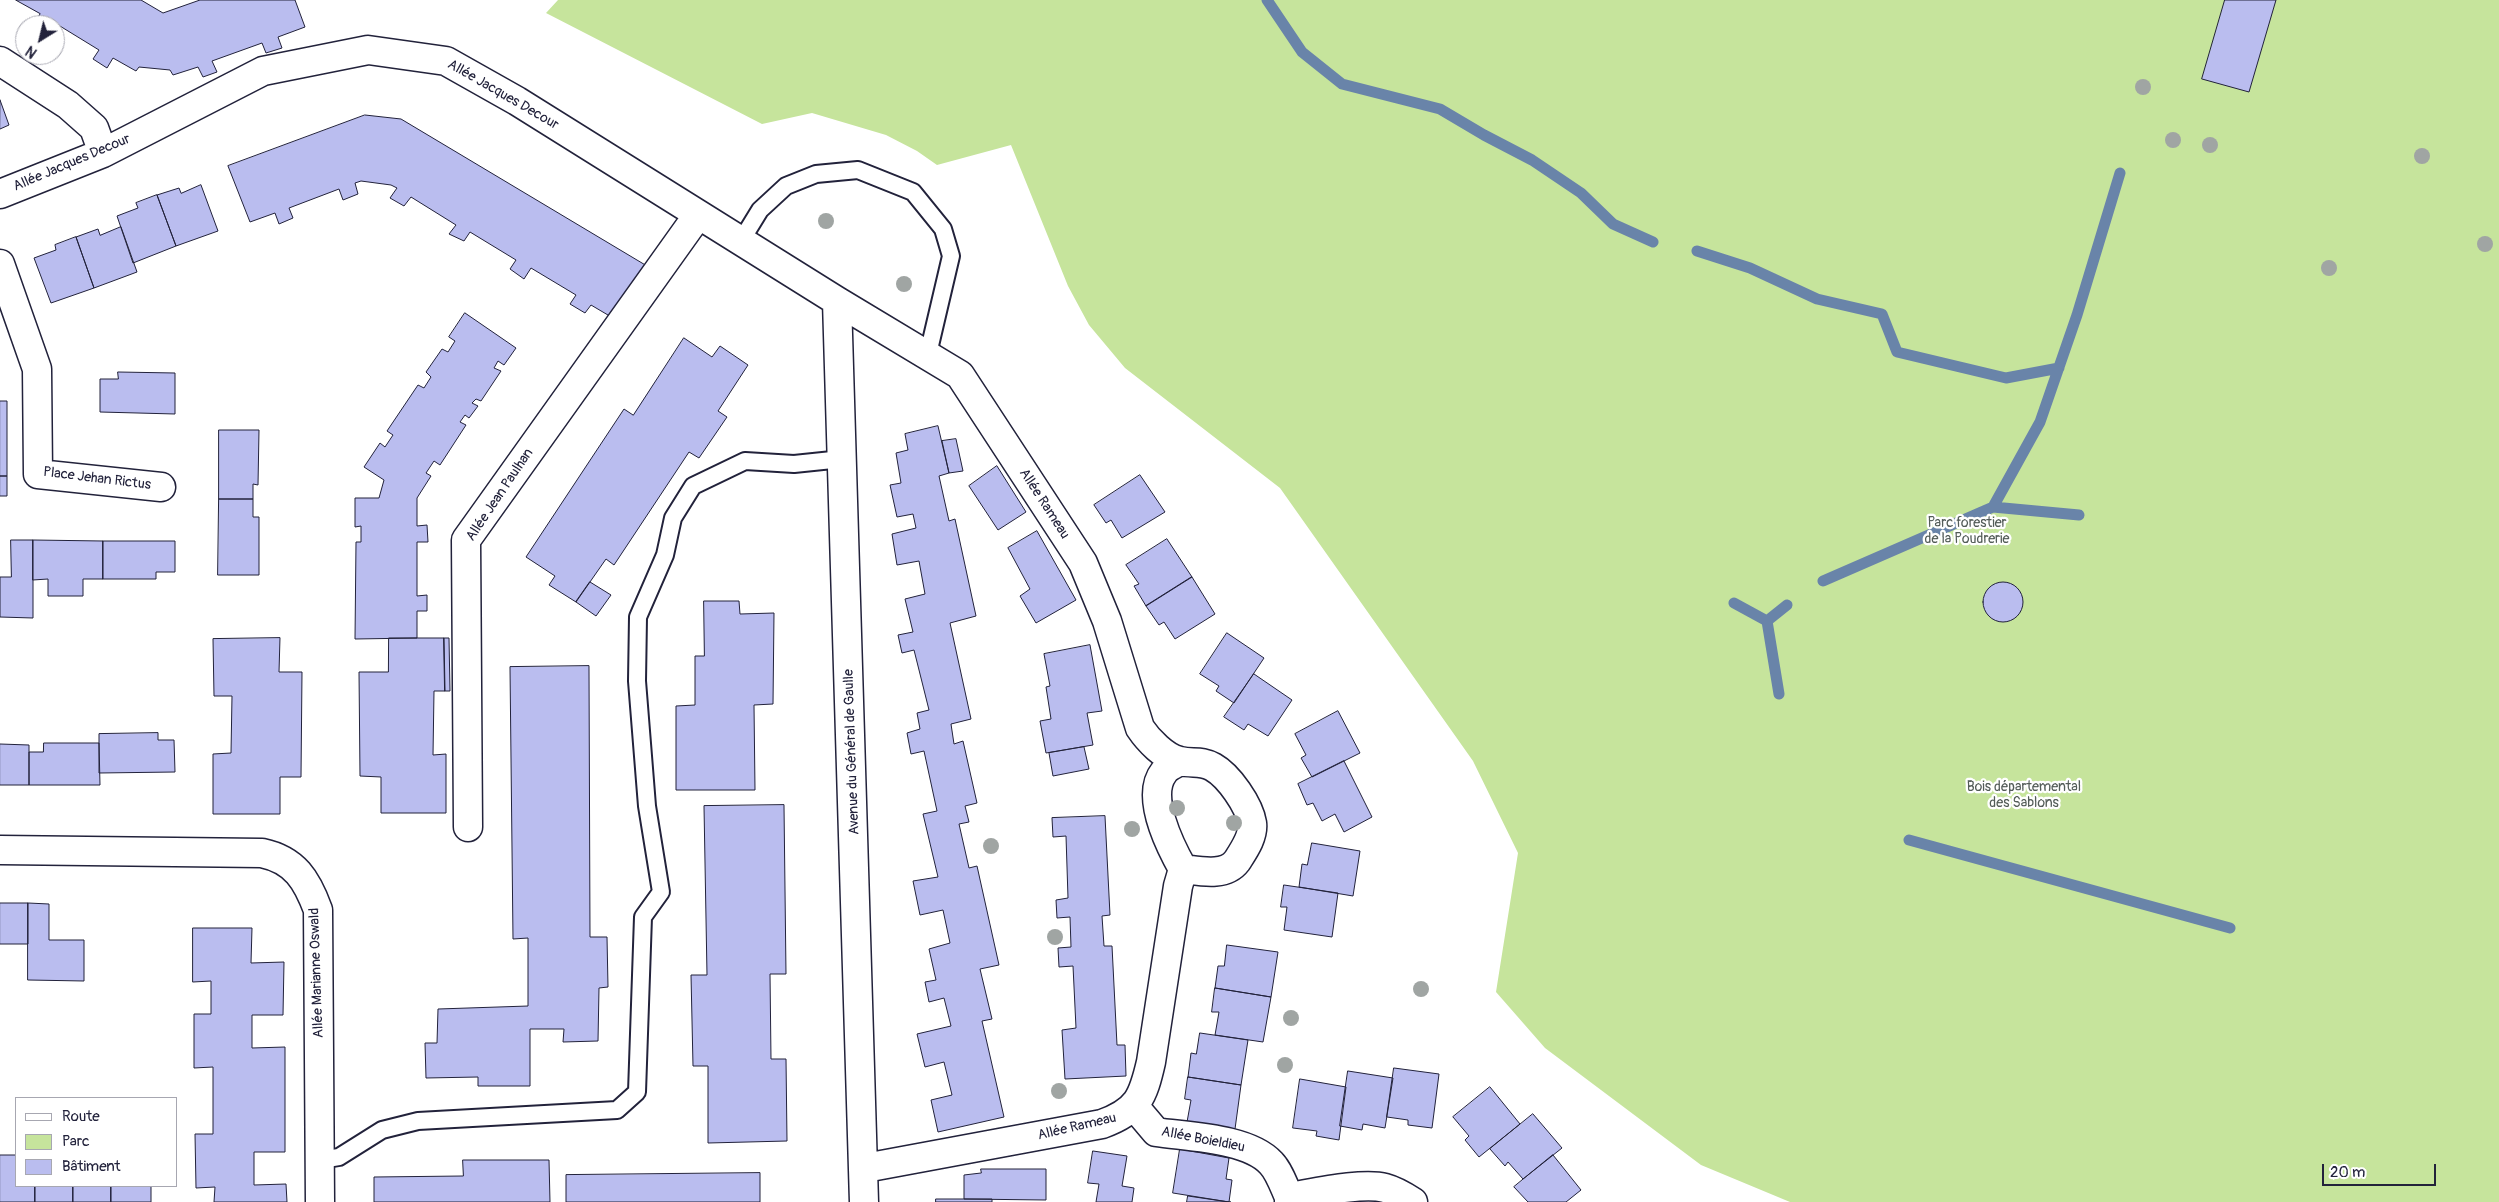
<!DOCTYPE html>
<meta charset="utf-8">
<style>
body{margin:0}
#map{position:relative;width:2499px;height:1202px;overflow:hidden;background:#fff;font-family:Pangolin,sans-serif}
canvas{display:block}
.legend{position:absolute;left:15px;top:1097px;width:162px;height:90px;box-sizing:border-box;background:#fff;border:1px solid #a7a7b1;margin:0;padding:6px 9px;list-style:none;font-size:15px;color:#22223b}
.legend li{display:flex;align-items:center;gap:10px;height:25px}
.legend b{width:25px;border:1px solid #a7a7b1}
.north{position:absolute;left:15px;top:15px;width:50px;height:50px;box-sizing:border-box;background:#fff;border:1px solid #a7a7b1;border-radius:50%;rotate:216deg;font-size:14px;font-weight:700;line-height:20px;text-align:center;color:#22223b}
.north::after{content:'';display:block;margin:auto;width:18px;height:22px;background:#22223b;clip-path:polygon(50% 0,100% 100%,50% 72%,0 100%)}
.scale{position:absolute;left:2322px;top:1164px;width:114px;height:22px;box-sizing:border-box;border:2px solid #22223b;border-top:0;padding-left:6px;font-size:15px;line-height:18px;white-space:nowrap;color:#22223b;-webkit-text-stroke:4px #fff;paint-order:stroke}
</style>
<div id="map">
<canvas width="2499" height="1202"></canvas>
<ul class="legend">
<li><b style="height:6px;background:#fff"></b>Route</li>
<li><b style="height:14px;background:#c6e49c"></b>Parc</li>
<li><b style="height:14px;background:#babdef"></b>Bâtiment</li>
</ul>
<div class="north">N</div>
<div class="scale">20 m</div>
</div>
<script>
const context = document.querySelector('canvas').getContext('2d');
context.lineJoin = 'round';
function fill(path, color) { context.fillStyle = color; context.fill(path, 'evenodd'); }
function trace(path, color, width, dash) { context.strokeStyle = color; context.lineWidth = width; context.lineCap = dash ? 'butt' : 'round'; context.setLineDash(dash || []); context.stroke(path); }
function label(font, color, halo, rows, align = 'center') {
  context.font = font + ' Pangolin,sans-serif'; context.lineWidth = 4.5; context.setLineDash([]); context.textBaseline = 'middle'; context.strokeStyle = halo; context.fillStyle = color; for (const [text, x, y, turn = 0] of rows) {
    context.save(); context.translate(x, y); context.rotate((+turn || 0) * Math.PI / 180); context.textAlign = isNaN(turn) ? turn : align; if (halo) context.strokeText(text, 0, 0); context.fillText(text, 0, 0); context.restore();
  }
}
fill(new Path2D(`
 M558,0h1941v1202h-709l-89,-37 -156,-117 -49,-56 22,-139 -45,-92 -193,-273 -155,-120 -36,-43 -21,-39 -57,-141 -74,20 -20,-14 -31,-16 -74,-22 -50,11 -216,-111z`), '#c6e49c');
trace(new Path2D(`
 M1267,0l35,52 40,32 98,25 44,26 48,25 49,33 32,31 40,18
 M1697,251l53,17 67,31 65,15 15,38 109,26 53,-10
 M1993,507l47,-85 37,-107 43,-142
 M1823,581l170,-74 86,8
 M1734,603l33,18
 M1779,694l-12,-73 20,-16
 M1909,840l321,88`), '#6984a9', 11);
const building = new Path2D(`
 M16,0h125l22,13 37,-13h95l10,27 -27,10 4,11 -16,5 -4,-10 -50,18 5,11 -14,5 -5,-10 -25,8 -3,-5 -31,-3 -3,4 -23,-13 -6,10 -14,-9 6,-9 -44,-27 -1,2h-18l-2,-1 6,-10z
 M2225,0h51l-27,92 -47,-13z
 M0,100l9,25 -9,4z
 M365,115l36,4 246,147 -34,52 -22,-13 -6,8 -15,-9 6,-9 -45,-27 -7,11 -14,-10 6,-9 -46,-28 -6,9 -15,-7 7,-9 -45,-28 -7,9 -14,-8 7,-10 -6,-3 -30,-4 -6,2 3,11 -15,6 -4,-11 -50,19 4,10 -14,6 -4,-11 -25,9 -22,-56z
 M201,185l17,46 -42,15 -19,-51 22,-7 2,5z
 M157,195l19,51 -43,17 -16,-47 21,-8 -2,-5z
 M121,227l16,45 -43,16 -18,-51 22,-8 2,6z
 M76,237l18,51 -43,15 -17,-45 22,-8 -1,-5z
 M465,313l51,35 -12,17 -6,-4 -4,7 7,3 -20,30 -5,-2 -4,4 6,3 -9,12 -4,-3 -5,7 6,3 -26,40 -6,-4 -8,12 5,3 -14,22v28l10,-1 1,17h-11v54l10,-1v16h-10v27l-62,1 1,-97h5v-16l-6,1v-29h24l5,-18 -20,-13 16,-24 5,4 8,-12 -6,-4 31,-46 6,3 7,-11 -5,-5 16,-23 6,3 7,-11 -6,-4z
 M684,338l28,19 8,-11 28,19 -30,46 9,6 -28,41 -10,-6 -75,113 -8,-6 -30,43 -27,-17 6,-9 -29,-19 98,-148 9,6z
 M118,372l57,1v41l-75,-2v-33h18z
 M0,401h7v75h-7z
 M938,426l11,47 -10,3 10,45 6,-2 21,97 -26,7 21,96 -20,5 3,20 9,-3 14,62 -12,3 4,16 -10,2 10,44 8,-2 22,99 -19,4 12,50 -10,2 22,96 -66,15 -7,-32 21,-5 -8,-33 -19,5 -8,-33 34,-8 -7,-28 -15,4 -4,-20 11,-2 -7,-31 21,-6 -7,-33 -23,5 -7,-34 25,-4 -15,-63 14,-3 -13,-60 -13,3 -4,-21 13,-4 -3,-16 12,-3 -15,-60 -12,3 -4,-18 15,-3 -8,-33 20,-5 -6,-33 -22,4 -5,-31 24,-6 -3,-14 -16,3 -7,-32 11,-2 -5,-30 12,-3 -3,-16z
 M219,430h40l-1,55 -5,-1v15h-34z
 M956,439l7,32 -14,2 -7,-32z
 M997,466l29,46 -28,18 -29,-44z
 M1140,475l25,37 -43,26 -11,-18 -5,3 -12,-18z
 M0,476h7v20h-7z
 M219,499h34v18h6v58h-41z
 M1037,531l39,69 -40,23 -16,-27 10,-7 -22,-41z
 M1167,539l25,38 -46,29 -12,-20 5,-2 -13,-19z
 M11,540h22v78l-33,-1v-40h11z
 M33,540l70,1v38h-20v17h-35v-17l-15,1z
 M103,541h72v31h-19v7h-53z
 M1192,577l23,37 -40,25 -11,-17 -5,3 -13,-19z
 M1983 602a20 20 0 1 1 40 0a20 20 0 1 1-40 0Z
 M590,582l21,13 -15,21 -20,-14z
 M704,601h35l1,13 34,-1 -1,91 -19,1 1,85h-79v-84l19,-1v-49h9z
 M1227,633l37,25 -30,45 -18,-12 3,-5 -19,-12z
 M280,638l-1,34h23l-1,105h-21v37h-67v-60l18,-1 1,-57h-18l-1,-57z
 M389,638h55l1,53h-11l-1,64 13,-1v59h-65v-36l-21,-1 -1,-104h29z
 M444,638h5l1,53h-5z
 M1090,645l12,66 -15,2 6,32 -47,8 -6,-32 11,-2 -5,-32 4,-1 -6,-32z
 M589,666l1,271h17l1,50 -9,1 -1,53 -35,1 1,-13h-34v57h-52v-9l-52,1 -1,-35h12l1,-34 90,-3v-68l-15,1 -3,-272z
 M1254,674l38,26 -24,36 -20,-12 -4,6 -20,-13z
 M1338,711l22,42 -48,24 -11,-19 5,-3 -11,-21z
 M158,733v7h16l1,32 -76,1v-39z
 M44,743h55l1,42h-71v-33h14z
 M0,744l29,1v40h-29z
 M1084,747l5,22 -36,7 -4,-23z
 M1344,761l28,56 -28,15 -9,-18 -13,7 -9,-18 -6,2 -9,-21z
 M784,805l2,169h-16l1,85h15l1,82 -79,2v-77h-15l-2,-91h16l-3,-169z
 M1105,816l5,99 -8,1 2,30h8l5,99h8l1,31 -61,3 -3,-49 14,-2 -3,-62 -14,1 -1,-19 13,-1 -1,-30 -13,1 -1,-18 12,-2 -2,-62 -13,1 -1,-19z
 M1312,843l48,8 -7,45 -54,-9 3,-23 5,1z
 M1284,885l54,8 -6,44 -48,-7 3,-23h-6z
 M0,903h28v41h-28z
 M28,903l21,1v36h35v41l-56,-1z
 M193,928h59l-1,35 33,-1 -1,53h-31v33l33,-1v105h-31v33l32,-1 1,18h-73l1,-15 -19,1 -1,-54h18v-67l-19,1v-54h17v-33l-18,1z
 M1227,945l51,7 -7,45 -56,-9 3,-22h6z
 M1215,988l56,9 -8,45 -48,-7 4,-23h-7z
 M1200,1033l48,7 -7,45 -53,-8 3,-24 5,1z
 M1394,1068l45,6 -7,54 -24,-3v-5l-21,-3z
 M1348,1071l45,7 -8,50 -22,-4 -1,6 -22,-4z
 M1188,1077l53,8 -6,44 -48,-7 4,-22 -6,-1z
 M1300,1079l46,8 -7,53 -23,-4 1,-5 -24,-3z
 M1490,1087l30,37 -41,33 -14,-17 4,-4 -16,-19z
 M1533,1114l29,34 -39,31 -15,-17 -3,4 -15,-17z
 M1180,1149l49,9 -3,21 6,1 -3,22 -56,-9z
 M1093,1151l34,5 -5,30 12,2 -2,14h-36l3,-18 -11,-1z
 M0,1155h16v31h19v16h-35z
 M1553,1155l28,35 -15,12h-38l-14,-15z
 M463,1160h86l1,42h-176v-25l89,-1z
 M981,1169h65v31l-82,-1v-24l17,-2z
 M760,1173v29h-194v-27z
 M35,1186h38v16h-38z
 M73,1186h38v16h-38z
 M111,1186h40v16h-40z
 M1188,1196l41,6h2h-44z
 M936,1199h56v3h-56z`);
fill(building, '#babdef');
trace(building, '#22223b', 1);
const service = new Path2D(`
 M741,241l19,-31 26,-24 30,-12 42,-4 55,22 30,37 8,27 -23,98
 M321,1160l18,-3 43,-27 36,-9 199,-11 20,-18 6,-175 18,-25 -14,-86 -10,-125 1,-64 27,-62 8,-37 20,-32 52,-25 49,3 48,-5`);
const minor = new Path2D(`
 M0,61l68,44 26,23 9,25
 M0,194l103,-41 160,-82 105,-21 78,11 71,40 320,200 123,74 123,188 24,58 33,107c8,12 25,30 40,33 13,3 21,-1 33,6 16,9 36,38 39,56 2,13 -8,27 -15,38 -12,16 -37,10 -54,8 -13,-23 -38,-73 -19,-97 3,-5 11,-8 16,-11
 M0,264l37,105 1,105 123,13
 M837,301l27,901
 M468,827l-2,-287 232,-325
 M0,850l262,3c33,7 45,27 56,57l2,292
 M1134,1106l22,26c33,5 92,6 115,31 8,8 13,23 18,34v5
 M865,1168l237,-44c36,-13 41,-27 49,-62l27,-176 5,-17
 M1289,1197c25,-4 74,-15 96,-9 11,3 19,8 28,14`);
trace(service, '#22223b', 20);
trace(minor, '#22223b', 31);
trace(service, '#fff', 16);
trace(minor, '#fff', 28);
context.fillStyle = '#a0a5a3';
for (const [x, y] of [
 [2143,87],
 [2173,140],
 [2210,145],
 [2422,156],
 [826,221],
 [2485,244],
 [2329,268],
 [904,284],
 [1177,808],
 [1234,823],
 [1132,829],
 [991,846],
 [1055,937],
 [1421,989],
 [1291,1018],
 [1285,1065],
 [1059,1091]
]) { context.beginPath(); context.arc(x, y, 8, 0, 2 * Math.PI); context.fill(); }
label('14px', '#22223b', '#fff', [
 ["Allée Jacques Decour",503,95,30],
 ["Allée Jacques Decour",72,163,-23],
 ["Place Jehan Rictus",97,479,7],
 ["Allée Jean Paulhan",500,495,-56],
 ["Allée Rameau",1044,504,57],
 ["Avenue du Général de Gaulle",852,752,-92],
 ["Allée Marianne Oswald",317,973,-92],
 ["Allée Rameau",1077,1127,-13],
 ["Allée Boieldieu",1203,1140,11]
]);
label('14px', '#535c58', '#fff', [
 ["Parc forestier",1967,523],
 ["de la Poudrerie",1967,539],
 ["Bois départemental",2024,787],
 ["des Sablons",2024,803]
]);
</script>
